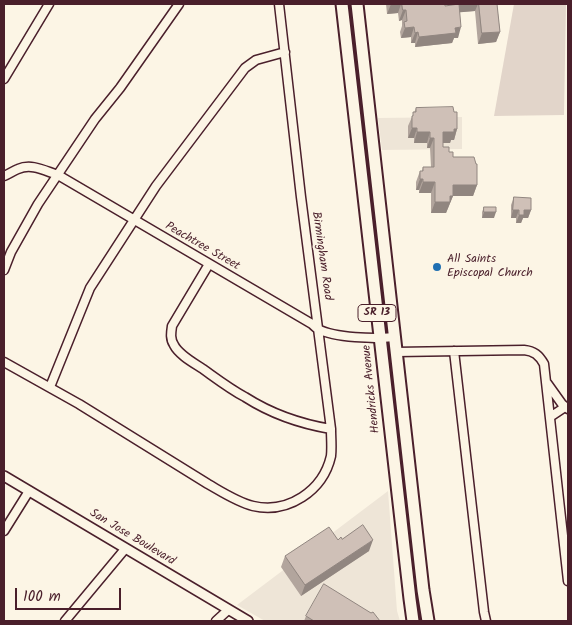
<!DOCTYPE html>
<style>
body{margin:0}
#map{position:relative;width:572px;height:625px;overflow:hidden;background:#fcf5e5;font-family:Kalam,sans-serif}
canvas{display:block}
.frame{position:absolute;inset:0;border:5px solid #4a1f2b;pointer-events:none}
.scale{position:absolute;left:15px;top:588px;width:106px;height:22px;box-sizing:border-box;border:2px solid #4a1f2b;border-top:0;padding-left:6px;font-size:15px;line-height:18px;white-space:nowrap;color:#4a1f2b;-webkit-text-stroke:4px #fcf5e5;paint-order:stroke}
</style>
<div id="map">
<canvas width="572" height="625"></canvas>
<div class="frame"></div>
<div class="scale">100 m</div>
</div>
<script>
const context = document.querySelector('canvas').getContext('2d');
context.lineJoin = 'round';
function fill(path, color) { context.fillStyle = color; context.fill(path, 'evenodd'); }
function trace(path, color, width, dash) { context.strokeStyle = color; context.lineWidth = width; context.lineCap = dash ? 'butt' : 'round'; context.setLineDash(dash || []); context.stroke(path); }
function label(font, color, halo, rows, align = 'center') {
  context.font = font + ' Kalam,sans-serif'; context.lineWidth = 4.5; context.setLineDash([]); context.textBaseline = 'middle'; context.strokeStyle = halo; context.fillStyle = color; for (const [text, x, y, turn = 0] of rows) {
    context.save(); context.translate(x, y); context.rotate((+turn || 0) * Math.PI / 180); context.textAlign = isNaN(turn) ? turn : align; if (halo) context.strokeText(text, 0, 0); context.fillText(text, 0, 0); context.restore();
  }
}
fill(new Path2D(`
 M462,117v32l-80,1 -4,-32z
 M388,491l9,120 3,10h-135l-28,-16z`), '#eee5d7');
fill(new Path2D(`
 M514,4h52l-2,111 -70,1z`), '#e2d5ca');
const minor = new Path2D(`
 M4,79l45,-75
 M4,176c5,-2 9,-5 14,-7 14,-6 27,2 40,6l254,149c2,2 4,4 6,5 17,9 57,10 76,8
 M209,264l-37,62c-1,7 -2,13 2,19 5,10 20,18 29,24 14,10 27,20 42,28 25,16 56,27 86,32
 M4,270l7,-18 27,-48 57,-85 25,-31 59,-84
 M454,351l30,261 2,9
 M396,352l128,-2c10,1 15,5 20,14l24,217
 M4,362l75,42 129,80c14,8 29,18 45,22 35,8 70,-15 78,-50 1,-9 0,-18 0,-27l-30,-232 -22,-193
 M547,383l15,21 6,5
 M50,387l40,-99 66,-102 89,-118 11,-8 29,-8
 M550,417l15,-10
 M4,531l25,-40
 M65,621l60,-72
 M216,621l12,-11`);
const tertiary = new Path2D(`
 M4,476l244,145`);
const primary = new Path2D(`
 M342,4l68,595 3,22
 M357,4l66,586 5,31`);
trace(minor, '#4a1f2b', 11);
trace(tertiary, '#4a1f2b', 12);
trace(primary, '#4a1f2b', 15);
trace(minor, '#fcf5e5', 8);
trace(tertiary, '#fcf5e5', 9);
trace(primary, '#fcf5e5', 11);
fill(new Path2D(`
 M386,4h59v2l6,-1v-1h46l3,28 -4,10 -18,2 -3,-33 -15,1 -2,26h-4l-2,5 -37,4v-4h-4v-6l-10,1 -1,-6 2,-6v-6l-3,1 -1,-8 -11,1z
 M416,108l38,4 3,17 -3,11h-3l-1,3h-7v4l6,5 28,33 -4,11h-20l-7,17h-15v-20h-12v-3h-3v-8l4,-11h2l1,-4h8l-1,-19h-3v-5h-13v-5h-6v-12z
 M514,197l17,13 -3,8h-5l-2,5h-5v-5h-5v-13z
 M484,207l10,11h-12v-6z
 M342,539l27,12 -68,45 -20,-29 4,-11z
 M306,616l74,5h-76z`), '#b2a59d');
fill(new Path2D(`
 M391,4h10l-3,9 -11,1z
 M455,4h23l-3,7 -23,2z
 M403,10h3l-4,10 -3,1z
 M414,27l-3,10 -10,1 4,-10z
 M461,27l-3,11h-4l-2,5 -37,4 4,-10 36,-9z
 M418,32l-3,11h-4l4,-10z
 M500,32l-4,10 -18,2 4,-11z
 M412,128h5l-3,10h-6z
 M454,129h3l-3,11h-3l-1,3h-11l4,-11z
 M417,132h13l-3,11h-13z
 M430,138h4l-4,10h-3z
 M420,179h3l-4,11h-3z
 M423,182h12l-4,11h-12z
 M453,185h24l-4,11h-24z
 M450,196h3l-7,17h-15l4,-11z
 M513,210h6l-3,8h-5z
 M524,210h7l-3,8h-5l-2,5h-5l3,-8z
 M484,212h12l-2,6h-12z
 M373,540l-4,11 -68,45 4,-11z`), '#918680');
const building = new Path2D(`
 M402,4h43v2l14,-2 2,23 -6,1 1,5 -37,4 -1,-5 -3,1 -1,-6 -9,1 -1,-6 3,-1 -1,-11h-3z
 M479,4h18l3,28 -18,1z
 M453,107l1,5h3v17h-3v3h-11v15h6v5h4v5h21l2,7h1v21h-24v11h-3v6h-15v-20h-12v-3h-3v-8h3v-4h11v-29h-4v-6h-13v-4h-5v-12h1v-4h3v-4z
 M514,197l17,1v12h-7v5h-5v-5h-6z
 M484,207h12v5h-12z
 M363,525l10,15 -68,45 -20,-29 44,-29 9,13 3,-3 1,2z
 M324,584l47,29 2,-1 7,9h-66l-8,-5z`);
fill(building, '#cfc0b7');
trace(building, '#918680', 1);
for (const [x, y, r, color] of [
 [437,267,5,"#1f6fb2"]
]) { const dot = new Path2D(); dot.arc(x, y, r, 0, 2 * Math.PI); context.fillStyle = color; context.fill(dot); trace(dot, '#fcf5e5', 2); }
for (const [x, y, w] of [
 [377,313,38]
]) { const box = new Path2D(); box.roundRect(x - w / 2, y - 8.5, w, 17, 4); context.fillStyle = '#fcf5e5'; context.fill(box); trace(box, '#4a1f2b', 1); }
label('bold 11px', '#4a1f2b', null, [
 ["SR 13",377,313]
]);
label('12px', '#4a1f2b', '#fcf5e5', [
 ["Peachtree Street",202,247,30],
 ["Birmingham Road",321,256,82],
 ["Hendricks Avenue",372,389,-96],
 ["San Jose Boulevard",132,538,31]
]);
label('12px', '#4a1f2b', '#fcf5e5', [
 ["All Saints",447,260],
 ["Episcopal Church",447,274]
], 'left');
</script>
